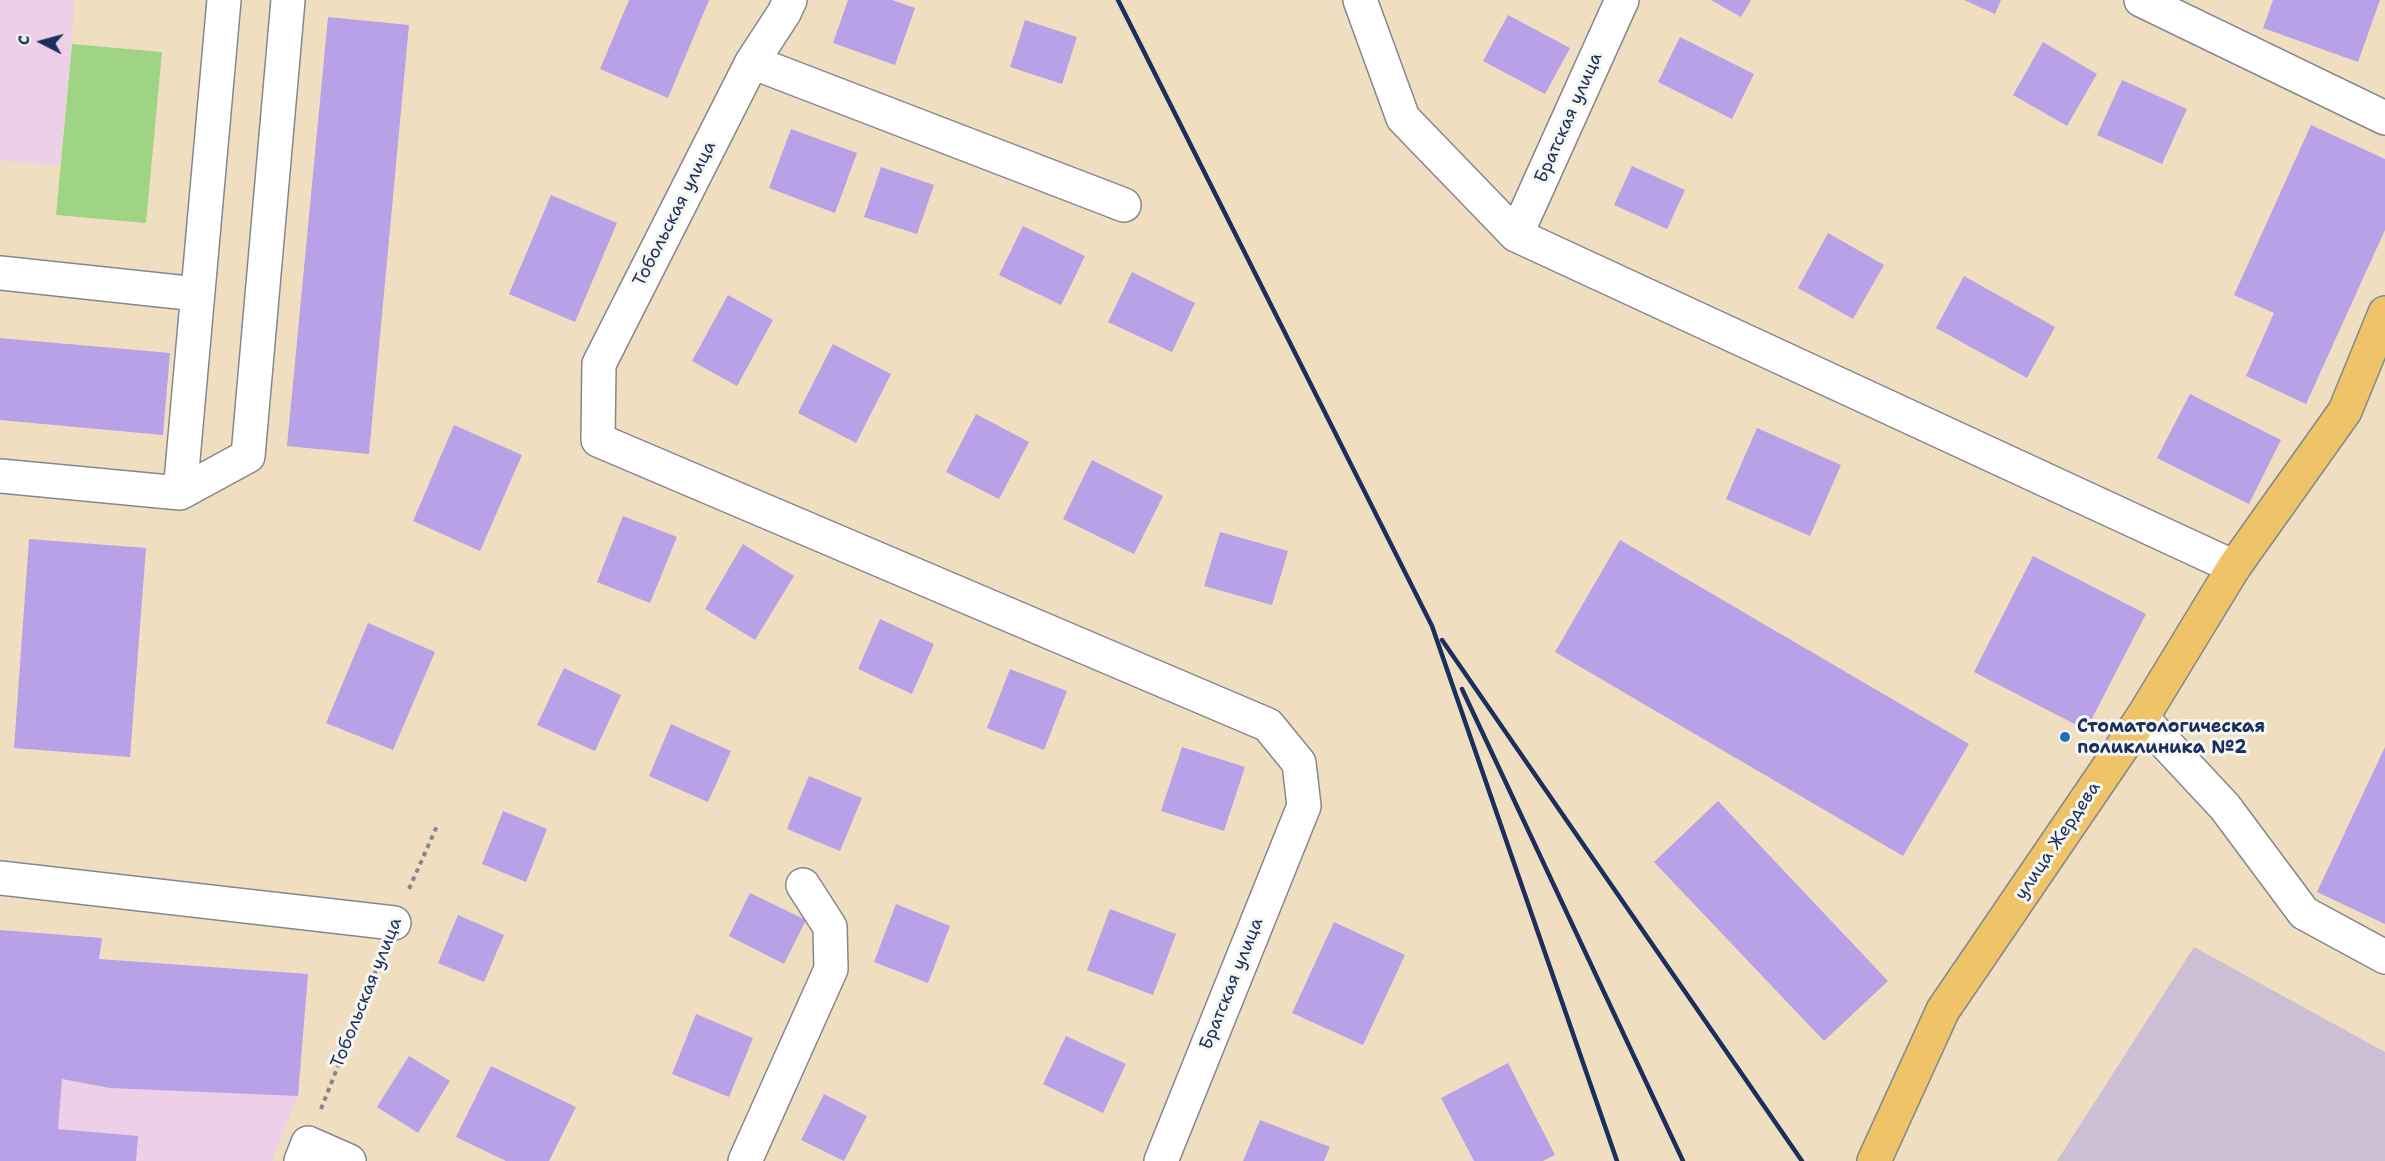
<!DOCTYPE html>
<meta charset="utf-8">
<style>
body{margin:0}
#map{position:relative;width:2385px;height:1161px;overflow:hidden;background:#efdfc0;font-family:"Shantell Sans",sans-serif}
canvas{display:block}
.north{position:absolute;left:12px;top:12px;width:60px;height:60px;-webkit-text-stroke:4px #f6f6f2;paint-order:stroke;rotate:276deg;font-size:16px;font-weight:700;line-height:24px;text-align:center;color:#1b2f5e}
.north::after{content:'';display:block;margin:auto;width:21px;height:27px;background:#1b2f5e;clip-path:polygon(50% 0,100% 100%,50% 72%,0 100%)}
</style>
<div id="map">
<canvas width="2385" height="1161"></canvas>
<div class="north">С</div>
</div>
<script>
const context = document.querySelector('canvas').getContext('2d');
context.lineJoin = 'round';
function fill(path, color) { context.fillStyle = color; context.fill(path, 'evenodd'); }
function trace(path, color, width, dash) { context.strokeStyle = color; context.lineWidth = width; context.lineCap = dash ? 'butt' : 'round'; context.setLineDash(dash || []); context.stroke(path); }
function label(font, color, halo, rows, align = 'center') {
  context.font = font + ' "Shantell Sans",sans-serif'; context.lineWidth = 6; context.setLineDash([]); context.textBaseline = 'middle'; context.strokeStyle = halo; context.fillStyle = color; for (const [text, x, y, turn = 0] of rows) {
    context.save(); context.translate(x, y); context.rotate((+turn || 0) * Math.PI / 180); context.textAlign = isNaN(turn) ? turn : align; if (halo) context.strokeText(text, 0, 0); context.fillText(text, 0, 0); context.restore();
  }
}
fill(new Path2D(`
 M0,0h75l-15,166 -60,-6z
 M0,930l102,8 -2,21 208,15 -10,122 -26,65h-272z`), '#edd0e8');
fill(new Path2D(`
 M2194,947l191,105v109h-328z`), '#ccbed4');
fill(new Path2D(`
 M72,44l90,8 -16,171 -90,-8z`), '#9fd484');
fill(new Path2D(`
 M629,0h80l-41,98 -68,-29z
 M848,0h44l23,8 -20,57 -62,-22z
 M1711,0h40l-10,17z
 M1964,0h37l-6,14z
 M2273,0h107l-22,62 -95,-34z
 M1508,15l62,33 -25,46 -62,-33z
 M328,17l81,8 -40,429 -82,-8z
 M1025,20l52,17 -15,47 -52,-17z
 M1680,37l74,37 -22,45 -74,-37z
 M2043,42l54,32 -30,52 -54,-31z
 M2122,80l65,29 -25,55 -65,-29z
 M2311,125l74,34v71l-79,174 -60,-28 28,-63 -40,-18z
 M791,129l66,24 -22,60 -66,-25z
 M1632,166l53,24 -18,39 -53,-24z
 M881,167l53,18 -17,49 -53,-17z
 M551,195l66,28 -42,99 -66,-28z
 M1023,226l62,30 -24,49 -62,-30z
 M1828,233l56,32 -31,54 -55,-31z
 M1132,272l63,31 -23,49 -64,-30z
 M1964,276l91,51 -28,51 -91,-50z
 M728,295l45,25 -36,66 -45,-25z
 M0,338l170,15 -7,82 -163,-15z
 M833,344l58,30 -35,69 -58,-30z
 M2190,394l91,46 -32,64 -92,-46z
 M976,414l53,28 -30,57 -53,-27z
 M454,425l68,30 -42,96 -67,-30z
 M1757,428l84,37 -31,71 -84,-37z
 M1092,460l71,36 -29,58 -71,-35z
 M623,516l54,21 -27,66 -53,-21z
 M1220,532l68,19 -16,54 -68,-19z
 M29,539l117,9 -16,209 -116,-9z
 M1620,540l349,204 -66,112 -348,-204z
 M743,544l51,32 -39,64 -50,-31z
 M2033,556l113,58 -60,116 -112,-58z
 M880,619l54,25 -22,50 -54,-25z
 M368,623l67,29 -42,98 -67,-27z
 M564,668l57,27 -26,56 -58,-26z
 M1010,669l57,22 -23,59 -57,-22z
 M671,724l60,27 -23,51 -59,-26z
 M1182,747l63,20 -21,64 -63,-20z
 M2385,747v177l-68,-32z
 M809,776l53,22 -22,53 -53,-22z
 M1718,801l170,180 -64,60 -170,-179z
 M503,811l44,18 -21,53 -44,-18z
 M750,893l56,27 -22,44 -55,-28z
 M896,904l54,22 -22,57 -54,-21z
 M1110,909l66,25 -23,61 -66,-25z
 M458,915l46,20 -20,47 -46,-19z
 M1334,922l71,33 -42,90 -71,-32z
 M0,930l102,8 -3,21 209,15 -10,122 -188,-8 -48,-9 -4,50 80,7 -2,25h-136z
 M696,1014l57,24 -24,59 -57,-23z
 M1066,1036l60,28 -23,49 -60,-29z
 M409,1056l41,25 -32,52 -41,-26z
 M1508,1063l47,92 -12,6h-69l-33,-63z
 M491,1066l85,41 -27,54h-43l-50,-24z
 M824,1094l43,22 -23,45 -43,-21z
 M1260,1120l70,27 -6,14h-81z`), '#b8a1e7');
const minor = new Path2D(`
 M790,0l-6,13 -32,49 -153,302 -1,76 670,285 31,38 5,43 -143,355
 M1360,0l43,118 113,117 718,332
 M2141,0l244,118
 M752,62l372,143
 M1516,235l106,-235
 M0,273l197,21
 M0,476l180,17 68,-37 40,-456
 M180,493l44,-493
 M2142,718l83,89 79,106 81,44
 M0,878l394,45
 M301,1161l7,-18 41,18
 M745,1161l86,-192 -1,-42 -27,-42`);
const major = new Path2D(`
 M1874,1161l69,-151 199,-292 92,-151 111,-156 40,-98`);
trace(minor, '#85878f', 36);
trace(major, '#85878f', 36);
trace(new Path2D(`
 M409,889l28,-63
 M321,1109l59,-149`), '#85878f', 4, [4.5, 4.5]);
trace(minor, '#fff', 33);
trace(major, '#efc469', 33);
trace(new Path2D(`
 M1118,0l314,626 185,535
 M1442,640l360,521
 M1462,689l221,472`), '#1b2f5e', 4.5);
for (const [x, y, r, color] of [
 [2065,737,6,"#1f6fb2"]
]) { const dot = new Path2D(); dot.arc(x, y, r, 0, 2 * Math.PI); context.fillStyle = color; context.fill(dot); trace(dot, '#f6f6f2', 2); }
label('18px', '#1b2f5e', '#f6f6f2', [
 ["Братская улица",1569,118,-66],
 ["Тобольская улица",675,214,-63],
 ["улица Жердева",2058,841,-56],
 ["Братская улица",1232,984,-68],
 ["Тобольская улица",367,993,-68]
]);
label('bold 18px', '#1b2f5e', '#f6f6f2', [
 ["Стоматологическая",2077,727],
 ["поликлиника №2",2077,748]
], 'left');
</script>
